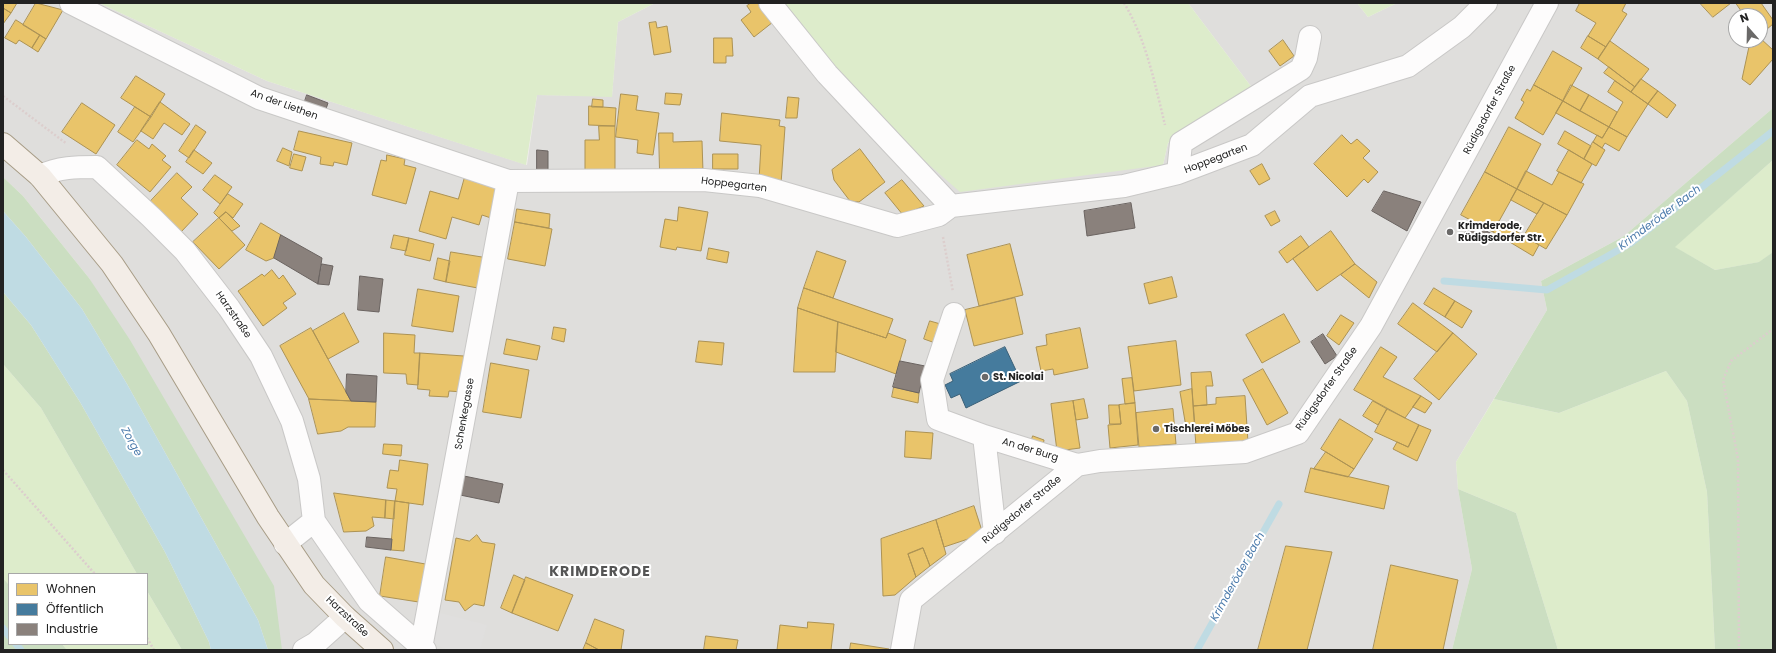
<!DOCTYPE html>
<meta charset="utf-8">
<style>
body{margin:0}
#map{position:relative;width:1776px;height:653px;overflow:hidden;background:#f0eeeb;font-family:Poppins,sans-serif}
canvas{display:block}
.frame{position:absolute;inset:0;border:4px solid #222;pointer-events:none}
.legend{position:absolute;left:8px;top:573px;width:140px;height:72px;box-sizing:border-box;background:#fff;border:1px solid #a7a7a7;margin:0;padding:5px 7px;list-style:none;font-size:12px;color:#222}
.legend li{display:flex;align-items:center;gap:8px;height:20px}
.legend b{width:20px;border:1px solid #a7a7a7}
.north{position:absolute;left:1728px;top:8px;width:40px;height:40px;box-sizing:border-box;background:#fff;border:1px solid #a7a7a7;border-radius:50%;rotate:340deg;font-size:11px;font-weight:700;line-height:16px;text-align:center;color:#222}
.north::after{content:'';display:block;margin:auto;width:14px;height:18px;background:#6a6968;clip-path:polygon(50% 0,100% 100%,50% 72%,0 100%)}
</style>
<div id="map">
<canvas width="1776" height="653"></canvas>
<div class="frame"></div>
<ul class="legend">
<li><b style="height:11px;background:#e9c46a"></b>Wohnen</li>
<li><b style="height:11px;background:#457b9d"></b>Öffentlich</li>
<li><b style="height:11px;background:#8a817c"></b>Industrie</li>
</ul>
<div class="north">N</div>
</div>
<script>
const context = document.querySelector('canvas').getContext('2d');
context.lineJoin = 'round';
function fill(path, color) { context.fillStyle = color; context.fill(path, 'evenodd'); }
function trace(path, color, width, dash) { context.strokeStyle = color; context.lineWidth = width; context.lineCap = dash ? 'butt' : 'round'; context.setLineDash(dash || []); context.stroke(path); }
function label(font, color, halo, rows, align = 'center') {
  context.font = font + ' Poppins,sans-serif'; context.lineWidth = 4; context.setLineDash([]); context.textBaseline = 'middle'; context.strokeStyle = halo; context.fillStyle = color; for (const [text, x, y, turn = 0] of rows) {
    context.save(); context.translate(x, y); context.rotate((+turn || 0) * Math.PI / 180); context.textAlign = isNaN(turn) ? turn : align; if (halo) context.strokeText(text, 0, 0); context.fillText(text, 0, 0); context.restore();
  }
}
fill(new Path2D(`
 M3,3h96l168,78 260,84 10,-70 75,1 6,-74 37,-19h129l58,71 321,91 5,-22 85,-54 -65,-86h169l11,14 29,-14h376v105l-149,128 -83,45 6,29 -91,152 2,27 14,80 -20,81h-1170l-193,-372 -66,-82 -20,-19zM1736,16h24v24h-24z`), '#dfdedc');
fill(new Path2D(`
 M99,3h556l-37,19 -6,75 -75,-2 -11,70 -259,-84z
 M784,3h404l65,86 -85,54 -5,22 -203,27 -42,-37 -76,-81z
 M1357,3h40l-29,14z
 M1773,160v92l-13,10 -45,8 -41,-23z
 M3,364l38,44 96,166h-128v11l-6,-7z
 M1666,371l21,30 20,91 8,158h-157l-42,-137 -58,-24 -2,-27 38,-63 65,14z
 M147,591l35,59h-115l-5,-6h85z`), '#ddeccb');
fill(new Path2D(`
 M1773,108v52l-98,87 40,23 44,-8 14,-10v398h-58l-8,-158 -20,-91 -21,-30 -107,42 -65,-14 53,-89 -6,-29 83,-45z
 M3,177l20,19 66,82 41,62 144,246 8,64h-14l-10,-30 -131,-236 -45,-75 -56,-72 -23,-26z
 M3,292l28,33 49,77 85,150 44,90 2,8h-29l-35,-59v-17h-10l-96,-166 -38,-44z
 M1458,489l58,24 42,137h-106l20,-81z
 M3,578l6,7v59h53l5,6h-64z`), '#cbdec1');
fill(new Path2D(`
 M436,612l51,13 -7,25h-32l-20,-9z`), '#e0dfde');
fill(new Path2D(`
 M3,211l23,26 56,72 45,75 131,236 10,30h-57l-2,-8 -44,-90 -85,-150 -49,-77 -28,-33z`), '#bfdbe3');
const homes = new Path2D(`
 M3,3h14l-6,10 -8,-5z
 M36,3l27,7 -17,29 -23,-14z
 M751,3h7l15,19 -19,15 -13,-17 10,-8 -4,-6z
 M1580,3h46l-4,8 5,3 -21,33 -18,-11 8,-13 -20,-12z
 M1700,3h31l-18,14z
 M1736,3h25l12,17v4l-13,11v-19h-15z
 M3,8l8,5 -8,11z
 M16,20l24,15 -8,13 -13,-8 -3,4 -11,-6z
 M656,22l1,6 10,-2 4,26 -17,3 -5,-32z
 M40,35l6,4 -8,13 -6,-4z
 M1588,36l18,11 -8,12 -17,-11z
 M714,38h18l1,18h-7v7h-12z
 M1760,38l13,12v9l-23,26 -8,-6 8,-37 10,-2z
 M1283,40l11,16 -14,10 -11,-15z
 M1610,41l39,28 -14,18 -37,-28z
 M1553,51l29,17 -19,33 -29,-16z
 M1609,67l26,20 -4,5 -27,-19z
 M136,76l29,18 -14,23 -30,-19z
 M1641,79l17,12 -10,13 -17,-12z
 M1615,81l33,23 -21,33 -18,-10 14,-25 -15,-10z
 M1534,85l29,16 -20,34 -28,-17 9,-16 -3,-2 6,-11 3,2z
 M1571,85l18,10 -9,16 -17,-10z
 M1658,91l18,14 -9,13 -19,-14z
 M666,93l16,1 -2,11 -15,-1z
 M621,94l17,2 -2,14 23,3 -6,42 -16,-2 1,-13 -22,-3z
 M1589,95l28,17 -8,15 -29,-16z
 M788,97l11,1 -2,20h-11z
 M593,99l10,1v7h-11z
 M1563,101l46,26 -7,11 -46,-25z
 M160,102l30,22 -8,11 -18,-12 -11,16 -12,-8z
 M82,103l33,22 -19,29 -34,-22z
 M589,106l27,2 -1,18 -26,-1z
 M135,107l16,10 -18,25 -15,-10z
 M722,113l58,7 -1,6 6,1 -4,57 -22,-4 2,-35 -41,-4z
 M196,125l10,7 -17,26 -10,-7z
 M599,126h16v45l-30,1v-32h14z
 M1509,127l32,17 -24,45 -32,-17z
 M1609,127l18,10 -8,14 -14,-8 -3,5 -9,-6 4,-7 5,3z
 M299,131l53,12 -5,22 -13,-3 -1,4 -13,-2 1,-7 -27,-7z
 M1565,131l26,15 -7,13 -26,-15z
 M659,133h14v9l29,-1 1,31 -43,1z
 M1342,135l9,9 6,-5 13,12 -7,7 15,14 -10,11 -4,-4 -17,18 -33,-33z
 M137,140l12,9 3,-5 14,12 -4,4 9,7 -21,25 -33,-27z
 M1593,142l12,8 -9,16 -12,-7z
 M283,148l9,4 -3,14 -12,-5z
 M860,149l25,33 -26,20 -9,-1 -16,-21 -2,-10z
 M194,150l18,13 -9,11 -17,-12z
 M1569,150l23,14 -11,19 -24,-12z
 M294,154l12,3 -4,14 -12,-3z
 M713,154h25v15h-25z
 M387,155l18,4 -1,6 12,3 -10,36 -34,-9 9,-35 5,1z
 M1262,164l8,15 -11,6 -9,-14z
 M1526,171l26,14 7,-13 25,12 -17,31 -50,-26z
 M1485,172l32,17 -24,43 -32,-17z
 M177,173l15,14 -11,11 17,16 -17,18 -32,-29z
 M215,175l17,12 -12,17 -17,-14z
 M465,177l35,10 -9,31 -9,-3 -3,10 -27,-8 -6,22 -27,-8 11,-40 28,8z
 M902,180l22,26 -21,9 -18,-22z
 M1517,189l27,14 -7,11 -26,-14z
 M228,194l15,10 -10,14 -7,-6 -7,6 -5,-5z
 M1544,203l23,12 -21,34 -22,-13z
 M679,207l29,5 -7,39 -24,-4 -1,3 -16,-3 5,-28 12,2z
 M517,209l33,5 -1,14 -34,-6z
 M1275,211l5,10 -9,5 -6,-10z
 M226,212l14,14 -8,5 -13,-13z
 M219,218l26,27 -26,24 -26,-27z
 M1499,221l40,24 -6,11 -40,-24z
 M515,222l37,7 -7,37 -37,-7z
 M261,223l20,12 -7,23 -8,3 -20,-11z
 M1331,231l24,33 -38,27 -24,-32z
 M394,235l15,3 -3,13 -15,-3z
 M1301,236l8,11 -22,16 -8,-11z
 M409,238l25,6 -4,17 -25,-6z
 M1010,244l13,51 -44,11 -12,-51z
 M709,248l20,4 -2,11 -20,-4z
 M817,251l29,10 -13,37 -29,-10z
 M451,252l37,6 -5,31 -37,-7z
 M438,258l12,3 -4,21 -12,-3z
 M1355,264l22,18 -8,16 -28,-23z
 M272,270l7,9 4,-4 13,19 -13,9 4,5 -24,18 -25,-35 24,-17 2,2z
 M1172,277l5,20 -28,7 -5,-20z
 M804,288l89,31 -7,19 -88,-30z
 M1434,288l21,13 -10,16 -21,-13z
 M418,289l41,7 -6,36 -41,-6z
 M1015,298l8,36 -49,12 -9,-36z
 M1455,301l17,10 -10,17 -17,-11z
 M1413,303l40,30 -16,19 -39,-28z
 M798,308l40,14 -3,50h-41z
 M344,313l15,29 -31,17 -15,-28z
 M1284,314l16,28 -38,21 -16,-28z
 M1341,315l13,8 -15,22 -12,-9z
 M930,321l14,4 -6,19 -14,-5z
 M838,322l48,16 2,-5 18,7 -10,34 -60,-22z
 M554,327l12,2 -2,13 -12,-3z
 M311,328l35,64 5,9 -42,-2 -29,-53z
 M1080,328l8,40 -34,7 -1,-6 -12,2 -5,-24 11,-2 -1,-10z
 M384,333l31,2 -1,18h6l-2,32 -11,-1 -1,-10 -22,-1z
 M1453,333l24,21 -38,46 -25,-21z
 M507,339l33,7 -3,14 -33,-6z
 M699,341l25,2 -2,22 -26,-3z
 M1176,341l5,44 -47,6 -6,-44z
 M1381,347l16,10 -14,20 38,19 -16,22 -51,-28z
 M420,353l44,3 -2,36 -13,-1 -1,6 -19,-1 1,-6 -12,-1z
 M491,363l38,7 -8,48 -38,-6z
 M1263,369l25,44 -21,12 -24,-45z
 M1211,372l2,14h-7l1,19 -14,1 -2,-33z
 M1132,378l3,25 -10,1 -3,-25z
 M894,387l25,6 -1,10 -26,-6z
 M1192,389l3,37 -9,1 -6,-35z
 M1245,396l3,46 -52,4 -3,-40 23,-2v-6z
 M1421,396l11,7 -7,10 -12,-6z
 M309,399l67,3 -1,25h-27l-7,4 -23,3z
 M1084,399l4,19 -12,2 -3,-19z
 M1073,401l7,47 -23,3 -6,-47z
 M1373,401l14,8 -9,16 -15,-9z
 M1135,403l3,42 -28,3 -2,-23 13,-1 -2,-19z
 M1109,405h10l2,19h-11z
 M1173,409l3,35 -37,3 -3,-34z
 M1387,409l32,16 -11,22 -33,-15z
 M1340,419l33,20 -19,30 -33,-20z
 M1419,425l12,5 -14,31 -24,-12 4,-7 11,5z
 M906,431l27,2 -2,26 -26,-2z
 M1033,436l11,4 -1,6 -12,-4z
 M384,444l18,1 -1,11 -18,-2z
 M1326,452l28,17 -6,8 -34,-8z
 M400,460l28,4 -5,41 -28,-4 2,-12 -10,-1 3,-18 8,1z
 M1311,468l78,18 -5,23 -79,-17z
 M334,493l52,7 -1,18 -13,-1 2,9 -8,5 -22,1z
 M386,500l9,1 -1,18 -9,-1z
 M395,501l14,2 -5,48 -13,-1z
 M974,506l9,28 -39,13 -8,-27z
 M936,520l10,34 -16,12 -7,-18 -15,6 8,23 -21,18 -12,1 -2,-57z
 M477,535l5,7 13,2 -11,62 -10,-2 -9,7 -6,-9 -14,-2 11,-62 13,3z
 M1286,546l46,6 -25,98h-49z
 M923,548l7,18 -14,11 -8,-23z
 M386,557l45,8 -6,38 -45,-7z
 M1391,565l67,15 -15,70h-70z
 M514,575l11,5 -13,33 -11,-5z
 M526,577l47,18 -15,36 -46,-18z
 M595,619l29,11 -3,20h-22l-13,-7z
 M808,622l26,2 -3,26h-54l3,-25 27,3z
 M706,636l32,4 -2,10h-32z
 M586,643l13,7h-16z
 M851,643l38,6v1h-39z`);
fill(homes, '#e9c46a');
trace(homes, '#ad9354', 1);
const public = new Path2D(`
 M1005,347l16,34 -55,27 -6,-14 -9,4 -6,-13 8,-4 -3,-7z`);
fill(public, '#457b9d');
trace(public, '#3a6078', 1);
const industry = new Path2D(`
 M307,95l21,8 -4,12 -21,-8z
 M537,150l11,1v20h-11z
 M1384,191l37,11 -14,29 -35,-20z
 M1131,203l4,25 -48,8 -3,-25z
 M1471,223l21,11 -6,11 -21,-12z
 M281,235l41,23 -4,26 -44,-26z
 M322,264l11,2 -4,19 -11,-1z
 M360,276l23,3 -4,33 -21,-2z
 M1323,334l14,22 -12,8 -14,-22z
 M900,361l25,5 -6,27 -26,-6z
 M347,374l30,2 -1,26 -25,-1 -5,-9z
 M464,476l39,8 -4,19 -39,-8z
 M367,537l25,2 -1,11 -25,-3z`);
fill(industry, '#8a817c');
trace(industry, '#6b6461', 1);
trace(new Path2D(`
 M1444,281l103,9 84,-47 142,-112
 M3,628l6,8
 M16,644l5,6
 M1197,650l82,-146`), '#bfdbe3', 7);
const minor = new Path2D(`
 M71,3l188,95 249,83 196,-1 56,6 137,40 42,-11 12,-9 173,-20 54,-13 74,-28 58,-49 98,-30 54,-39 24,-24
 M770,3l57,71 124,132
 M1178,173l3,-30 120,-74 5,-11 4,-21
 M40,176c19,-9 36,-9 57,-9l54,50 34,34 44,57 32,48 31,65 17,58 5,42 55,80 56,49
 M954,314l-22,66 6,39 46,17 11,97
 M984,436l93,29
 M285,544l29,-23
 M421,648l87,-467
 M304,650l12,-7 29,-26
 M902,650l9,-50 166,-135 23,-4 145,-9 53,-19 73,-107 176,-323`);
const major = new Path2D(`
 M3,144l37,32 72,88 47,70 109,183 46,68 31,32 37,33`);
trace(minor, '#c9c8c7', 24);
trace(major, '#a79c86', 24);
trace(new Path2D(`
 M1124,3c22,36 31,81 41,122
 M3,96l64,48
 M943,237l10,55
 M3,470l92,104
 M147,638l7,12
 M1739,650l-1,-191 -15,-79 8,-19 42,-32`), '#dccecd', 2.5, [2, 2]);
trace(minor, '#fdfcfc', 22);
trace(major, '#f3ede7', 22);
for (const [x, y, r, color] of [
 [1450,232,4,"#6a6968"],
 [985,377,4,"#6a6968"],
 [1156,429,4,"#6a6968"]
]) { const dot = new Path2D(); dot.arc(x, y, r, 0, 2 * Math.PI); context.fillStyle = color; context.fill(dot); trace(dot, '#fff', 1.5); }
label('10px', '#222', '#fff', [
 ["An der Liethen",284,105,20],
 ["Rüdigsdorfer Straße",1490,110,-62],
 ["Hoppegarten",1216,159,-21],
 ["Hoppegarten",734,185,7],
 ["Harzstraße",233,315,55],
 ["Rüdigsdorfer Straße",1327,389,-55],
 ["Schenkegasse",465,414,-80],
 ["An der Burg",1030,450,17],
 ["Rüdigsdorfer Straße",1022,510,-40],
 ["Harzstraße",347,617,43]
]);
label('bold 10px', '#222', '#fff', [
 ["Krimderode,",1458,226],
 ["Rüdigsdorfer Str.",1458,238],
 ["St. Nicolai",993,377],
 ["Tischlerei Möbes",1164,429]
], 'left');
label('italic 11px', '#4a7aab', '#fff', [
 ["Krimderöder Bach",1660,218,-37],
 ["Zorge",131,442,61],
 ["Krimderöder Bach",1238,577,-61]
]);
context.letterSpacing = '1px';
label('bold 14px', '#555', '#fff', [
 ["KRIMDERODE",600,572]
]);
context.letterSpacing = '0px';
</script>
